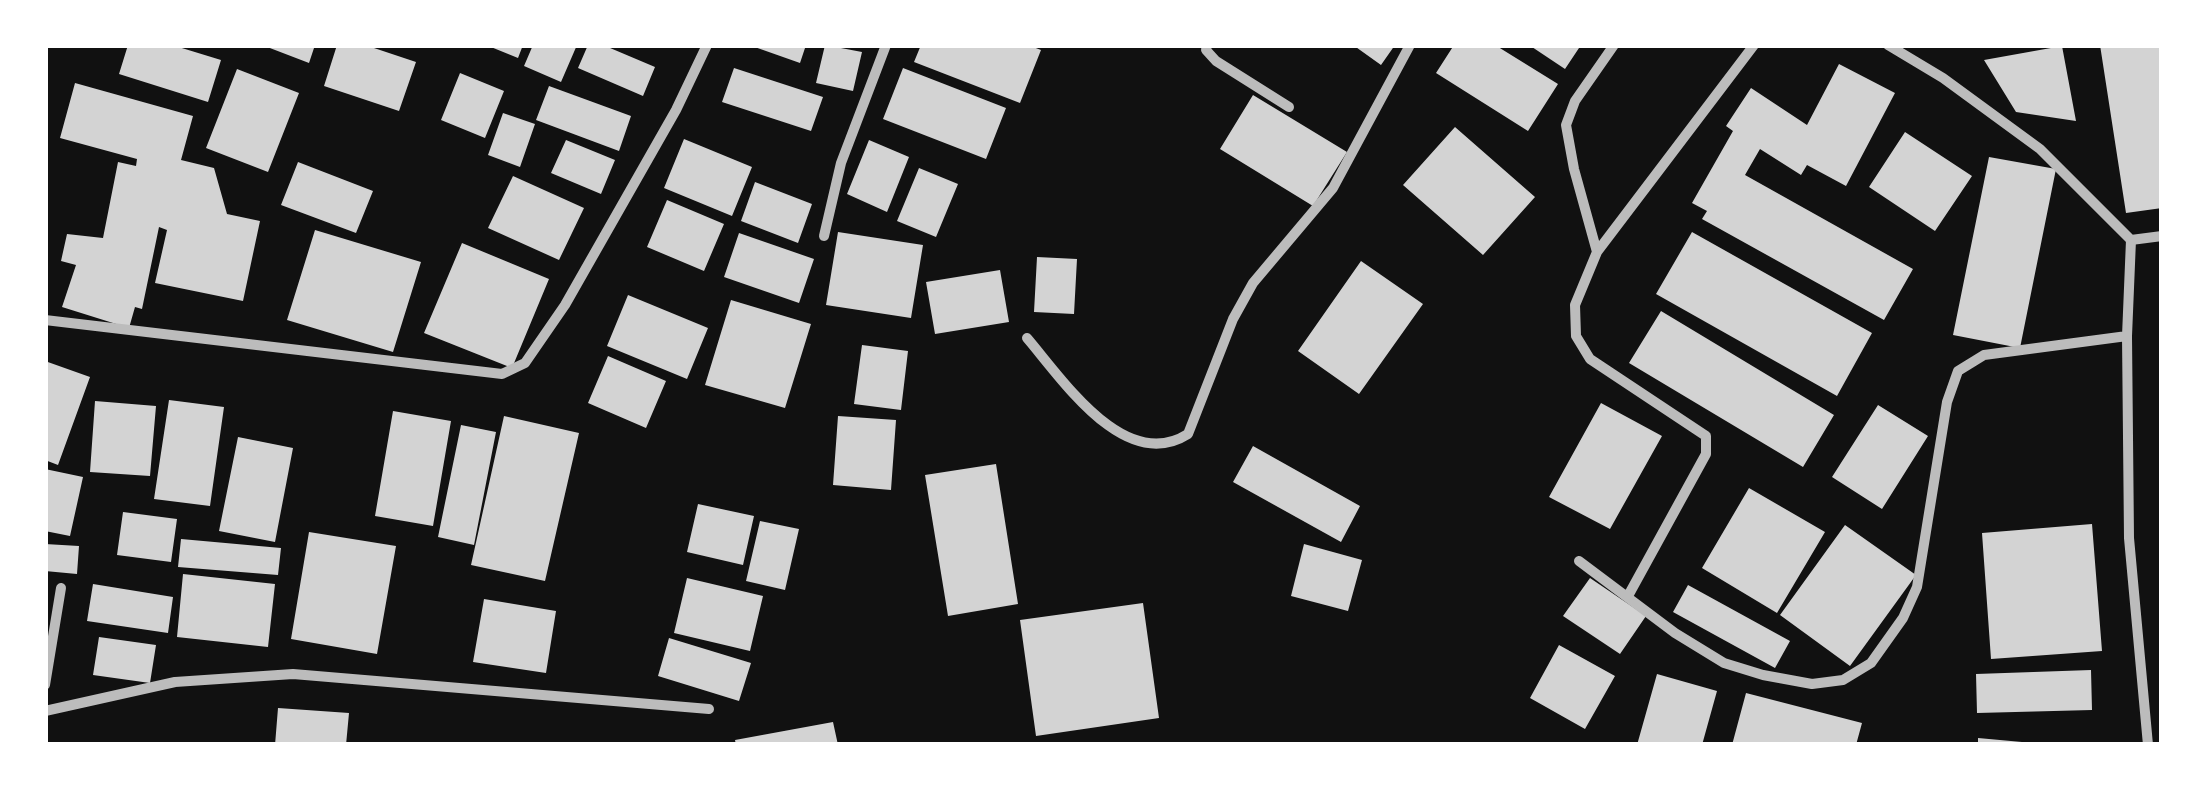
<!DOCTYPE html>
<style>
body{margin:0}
#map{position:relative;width:2207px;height:790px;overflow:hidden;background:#111;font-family:"PT Sans",sans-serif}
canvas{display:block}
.frame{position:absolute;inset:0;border:48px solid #fff;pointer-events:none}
</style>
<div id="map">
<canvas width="2207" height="790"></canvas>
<div class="frame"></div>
</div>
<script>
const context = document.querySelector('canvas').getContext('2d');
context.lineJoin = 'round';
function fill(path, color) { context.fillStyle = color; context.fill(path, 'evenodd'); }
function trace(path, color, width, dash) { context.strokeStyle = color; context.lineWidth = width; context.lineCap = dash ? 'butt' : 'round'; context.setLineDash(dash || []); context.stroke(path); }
fill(new Path2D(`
 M128,45h44l49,15 -13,42 -89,-28z
 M262,45h53l-6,18z
 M337,45h28l51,17 -17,49 -75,-25z
 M486,45h37l-5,13z
 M533,45h44l-16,37 -37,-16z
 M588,45h15l52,22 -12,29 -65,-28z
 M749,45h57l-6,18z
 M825,45l37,7 -9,39 -37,-8z
 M921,45h107l13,5 -21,53 -106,-41z
 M1353,45h42l-14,20z
 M1454,45h41l63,39 -30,47 -92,-58z
 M1529,45h52l-16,24z
 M2100,45h62v163l-36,5z
 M2062,46l14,75 -60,-9 -32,-52z
 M1839,64l56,29 -49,93 -39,-21 -6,10 -41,-26 -15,26 168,94 -29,51 -182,-101 5,-8 -15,-8 41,-72 -7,-5 25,-38 56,37z
 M734,68l89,29 -12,34 -89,-29z
 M903,68l103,40 -20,51 -103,-40z
 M237,69l62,24 -31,79 -62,-24z
 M460,73l44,18 -19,47 -44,-18z
 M75,83l118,33 -12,44 33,8 13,46 33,7 -17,80 -88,-18 12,-53 -8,-3 -17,82 -7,-2 -6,21 -67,-21 14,-42 -15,-4 6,-27 36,4 15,-76 18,4 1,-7 -77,-21z
 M549,86l82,30 -12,35 -83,-31z
 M1253,95l94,57 -34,54 -93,-57z
 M503,113l32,11 -15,43 -32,-12z
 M1455,127l80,70 -52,58 -80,-70z
 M1905,132l67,44 -37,55 -66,-44z
 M684,139l68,28 -20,49 -68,-28z
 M566,140l49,20 -14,34 -50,-21z
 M869,140l40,17 -22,55 -40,-18z
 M1989,157l67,12 -36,179 -67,-13z
 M298,162l75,29 -17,42 -75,-28z
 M919,168l39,16 -22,53 -39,-16z
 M513,176l71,32 -25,52 -71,-32z
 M755,182l57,22 -14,39 -57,-22z
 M667,200l57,24 -20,47 -57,-24z
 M315,230l106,32 -28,90 -106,-32z
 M838,232l85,13 -12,73 -85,-13z
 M1692,232l180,101 -35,63 -181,-102z
 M739,233l75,26 -15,44 -75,-26z
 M462,243l87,36 -37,89 -88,-35z
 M1037,257l40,2 -3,55 -40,-2z
 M1361,261l62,43 -64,90 -61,-43z
 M1000,270l9,52 -74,12 -9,-52z
 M628,295l80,33 -21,51 -80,-33z
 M731,300l80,24 -26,84 -80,-23z
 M1661,311l173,104 -31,52 -174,-104z
 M862,345l46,6 -7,59 -47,-6z
 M608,356l58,25 -20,47 -58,-25z
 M45,361l45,16 -32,88 -13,-5z
 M169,400l55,7 -14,99 -56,-7z
 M95,401l61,5 -6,70 -60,-4z
 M1601,403l61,33 -52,93 -61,-32z
 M1878,405l50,31 -46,73 -50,-32z
 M393,411l58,10 -18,105 -58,-10z
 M504,416l75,17 -34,148 -74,-16z
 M838,416l58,4 -5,70 -58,-5z
 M461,425l35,7 -22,113 -36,-8z
 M238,437l55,11 -18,94 -56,-11z
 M1253,446l107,60 -19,36 -108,-60z
 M996,464l22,140 -70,12 -23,-141z
 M45,469l38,8 -13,59 -25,-5z
 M1749,488l76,44 -48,81 -75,-45z
 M698,504l56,12 -11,49 -56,-13z
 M123,512l54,7 -6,43 -54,-7z
 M760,521l39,8 -14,61 -39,-9z
 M2092,524l10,127 -111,8 -9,-126z
 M1845,525l71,50 -66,91 -70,-51z
 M309,532l87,14 -19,108 -86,-15z
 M181,539l100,9 -3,27 -100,-8z
 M45,544l34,2 -2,28 -32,-3z
 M1304,544l58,16 -14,51 -57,-15z
 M183,574l92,10 -7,63 -91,-10z
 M687,578l76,18 -13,55 -76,-18z
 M1590,578l56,38 -26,38 -57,-38z
 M93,584l80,13 -5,36 -81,-12z
 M1688,585l102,56 -15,27 -102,-56z
 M484,599l72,12 -10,62 -73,-11z
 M1143,603l16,115 -123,18 -16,-116z
 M99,637l57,8 -6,38 -57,-8z
 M669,638l82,25 -12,38 -81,-25z
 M1559,645l56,31 -30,53 -55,-31z
 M2091,670l1,40 -115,3 -1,-39z
 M1657,674l60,17 -15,54h-65z
 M1746,693l116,30 -6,22h-124z
 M278,708l71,5 -3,32h-71z
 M833,722l5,23h-102l-1,-5z
 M1978,738l44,4v3h-44z`), '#d3d3d3');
trace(new Path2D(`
 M1207,45l-1,5 10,11 73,46
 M1614,45l-39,56 -9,24 8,44 23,83 -22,53 1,31 14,23 116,77v18l-78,142
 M1888,45l55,33 97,71 91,91 31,-4
 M824,236l17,-73 45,-118
 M2131,240l-4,96 2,202 19,207
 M1597,252l157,-207
 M45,320l457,54 23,-11 40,-58 111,-195 31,-65
 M1027,338c36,42 98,136 161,96l45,-115 20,-36 80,-95 77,-143
 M1579,561l96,72 49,30 39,12 49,9 31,-4 28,-17 32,-45 14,-31 30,-185 11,-31 26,-16 143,-19
 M45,685l16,-97
 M45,711l130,-29 118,-8 416,35`), '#bcbcbc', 10);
</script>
